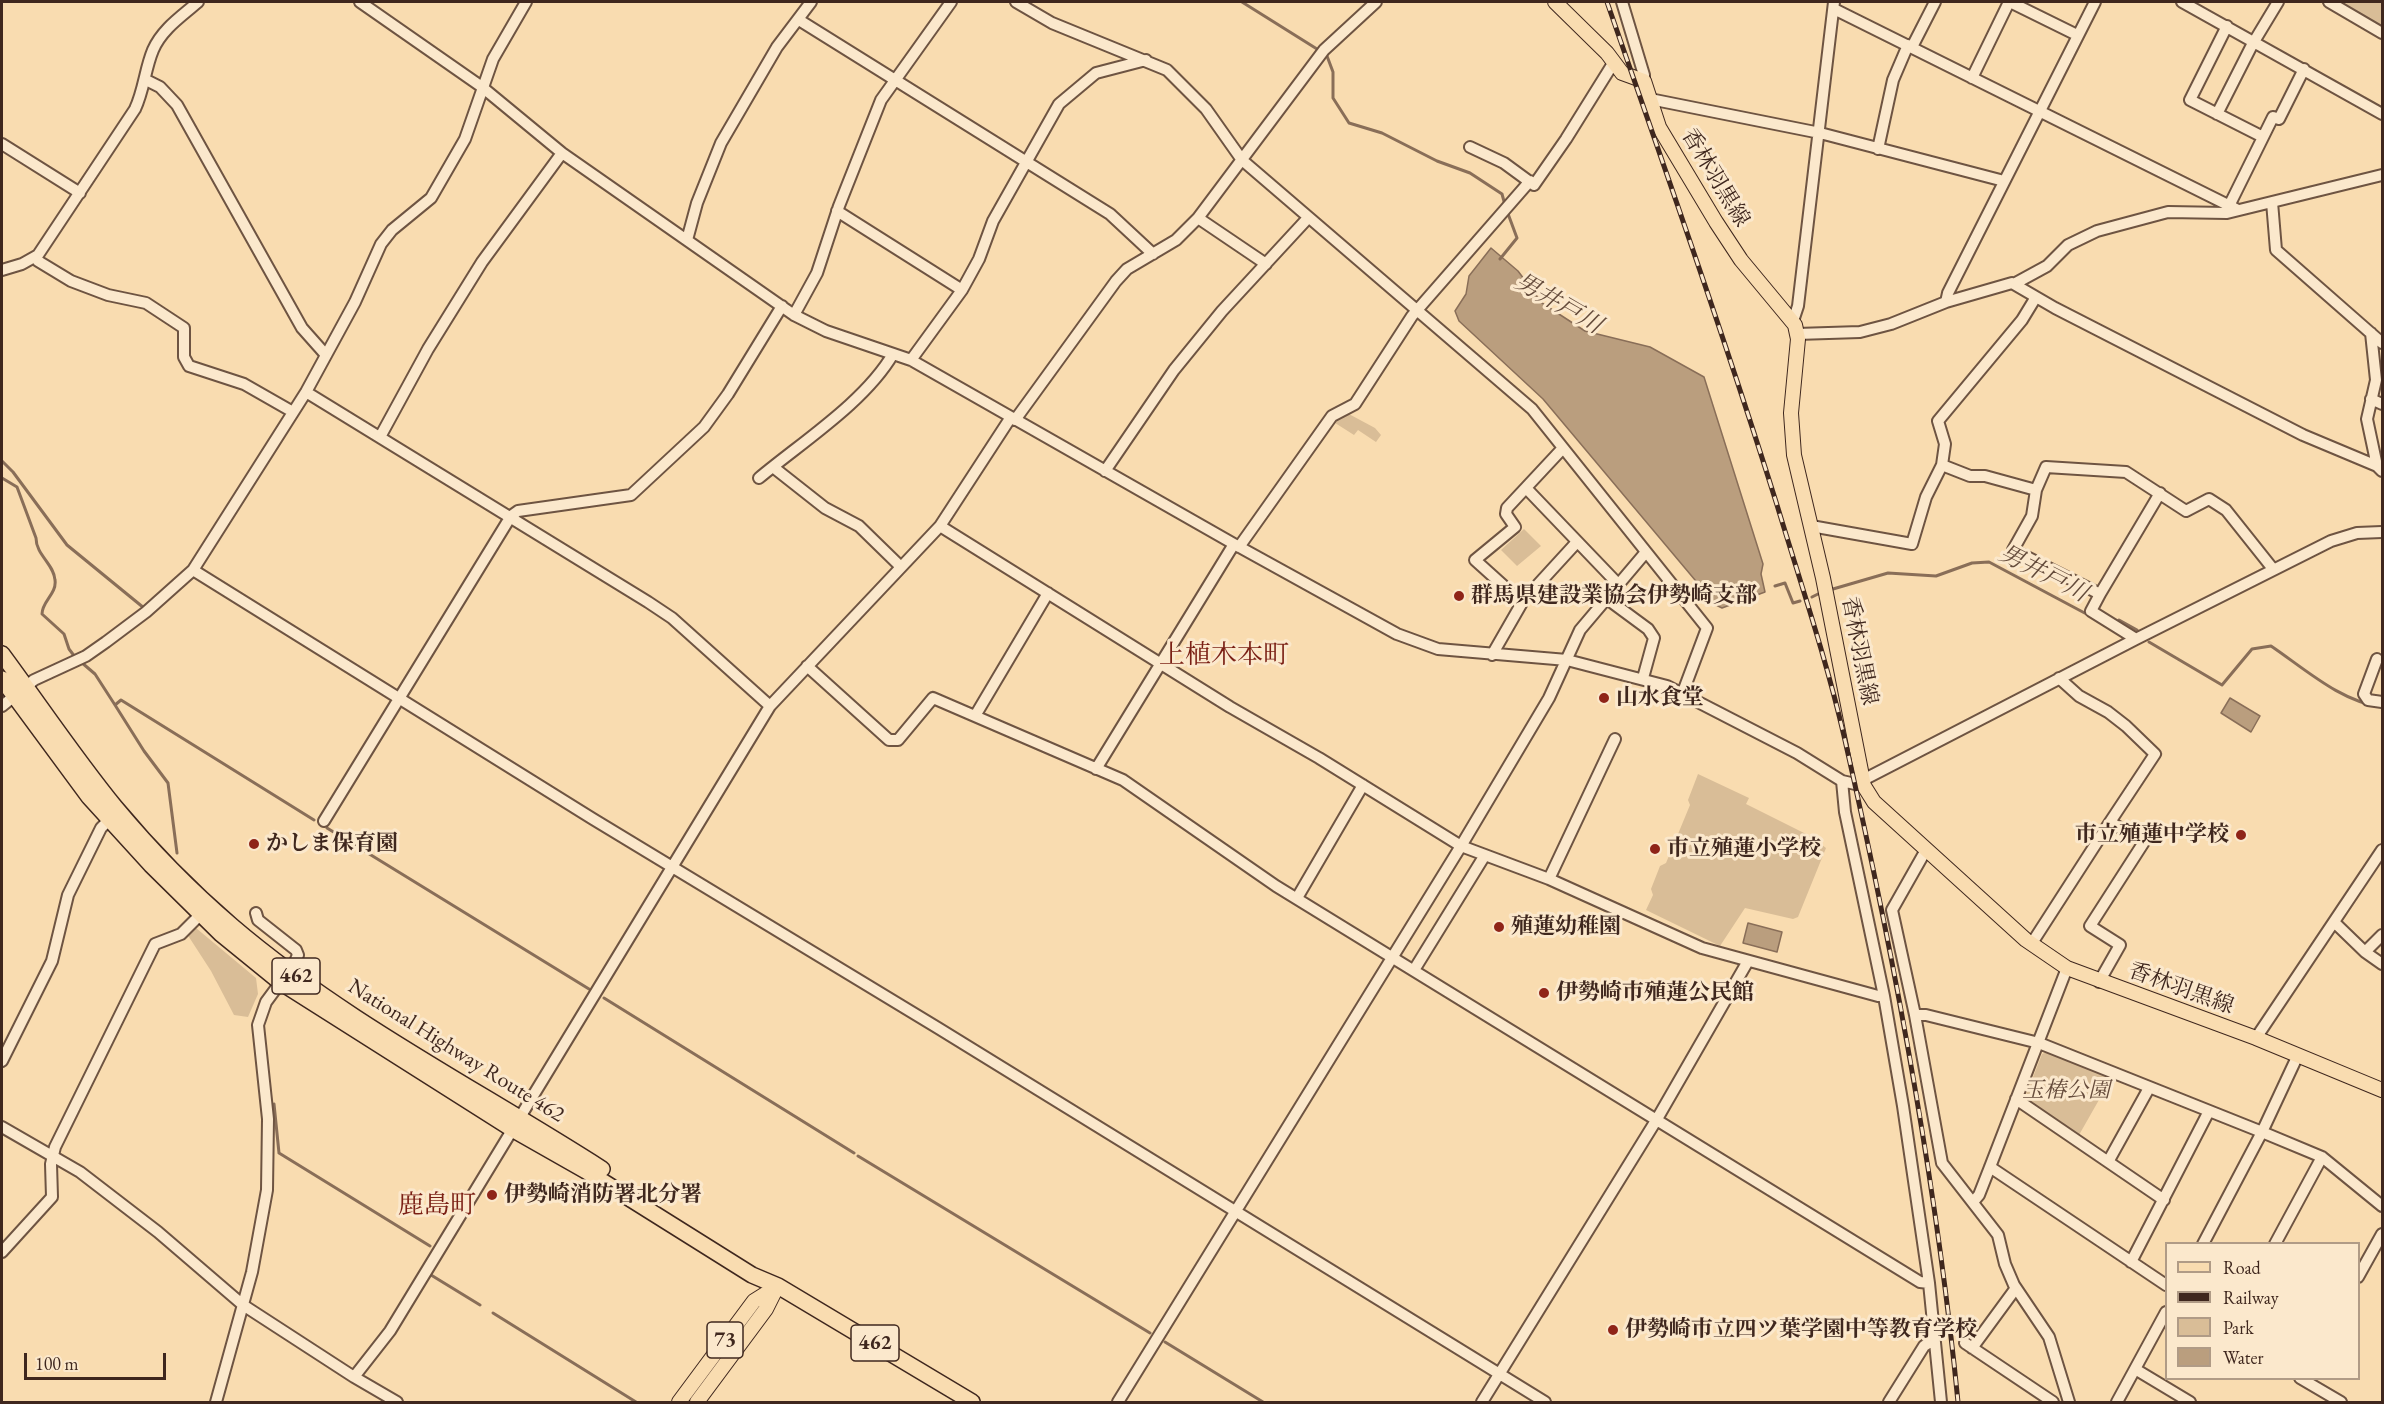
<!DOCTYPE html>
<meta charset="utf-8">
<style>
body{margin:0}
#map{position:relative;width:2384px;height:1404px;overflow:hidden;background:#f9dcb0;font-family:"EB Garamond",serif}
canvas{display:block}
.frame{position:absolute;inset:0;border:3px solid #3f271e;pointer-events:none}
.legend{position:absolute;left:2165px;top:1242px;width:195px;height:138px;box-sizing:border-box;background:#fbe8cc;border:2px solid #b09b86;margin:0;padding:8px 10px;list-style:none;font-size:18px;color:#3f271e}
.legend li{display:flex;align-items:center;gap:12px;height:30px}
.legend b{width:30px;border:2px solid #b09b86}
.scale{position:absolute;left:24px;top:1353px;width:142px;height:27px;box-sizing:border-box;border:3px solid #3f271e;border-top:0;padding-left:8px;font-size:18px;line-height:21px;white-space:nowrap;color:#3f271e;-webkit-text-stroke:4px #fbe8cc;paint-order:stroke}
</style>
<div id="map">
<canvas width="2384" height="1404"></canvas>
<div class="frame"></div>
<ul class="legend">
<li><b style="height:8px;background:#f9dcb0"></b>Road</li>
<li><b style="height:8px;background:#3f271e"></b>Railway</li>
<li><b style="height:16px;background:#d9bd97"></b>Park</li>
<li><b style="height:16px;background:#ba9e7e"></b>Water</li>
</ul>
<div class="scale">100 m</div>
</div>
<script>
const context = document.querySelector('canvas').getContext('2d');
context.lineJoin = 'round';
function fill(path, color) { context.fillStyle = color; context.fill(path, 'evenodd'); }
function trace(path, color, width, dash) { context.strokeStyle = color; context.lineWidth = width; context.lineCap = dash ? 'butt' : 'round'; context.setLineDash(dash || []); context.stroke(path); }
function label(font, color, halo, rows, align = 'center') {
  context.font = font + ' "EB Garamond","Noto Serif JP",serif'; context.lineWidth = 6; context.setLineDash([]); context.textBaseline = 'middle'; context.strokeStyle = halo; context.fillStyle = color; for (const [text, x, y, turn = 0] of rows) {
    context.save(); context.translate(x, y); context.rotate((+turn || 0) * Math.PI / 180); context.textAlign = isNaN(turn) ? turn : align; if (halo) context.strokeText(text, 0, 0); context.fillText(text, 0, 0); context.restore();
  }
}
fill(new Path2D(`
 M2337,2h45v27z
 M1347,413l28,15 6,7 -5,7 -18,-12 -4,5 -22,-14z
 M1524,529l17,17 -24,20 -16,-16z
 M1698,774l51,24 -3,6 64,32 16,12 -28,69 -5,2 -48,-11 -25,38 -74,-36 7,-15 -2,-6 9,-23 6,-3 24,-58 -2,-5z
 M196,928l60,50 2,16 -10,23 -14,-2 -23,-44 -24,-37z
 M2047,1052l65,25 -33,58 -50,-34 -3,-6 16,-41z`), '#d9bd97');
const water = new Path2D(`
 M1491,248l27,23 24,32 43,28 65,16 54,30 59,187 -2,10 4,18 -43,16 -6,-3 -173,-206 -84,-78 -4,-10 11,-17 3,-18z
 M2230,698l30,18 -9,16 -30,-19z
 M1748,923l34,9 -5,20 -34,-9z`);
fill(water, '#ba9e7e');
trace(water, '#896e58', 1.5);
trace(new Path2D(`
 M1242,2l75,47
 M1327,56l6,16v26l16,25 33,10 55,28 33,12 32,21 3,11
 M1500,259l17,-21 -10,-27
 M2,461l11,11 54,73 77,63 1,-1
 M2,478l15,9 19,51c0,17 18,26 19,42 2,14 -13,21 -13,34l22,20 5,15 6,8
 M1775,586l10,-3 8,20 7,-2
 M1833,589l55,-16 48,3 36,-13 17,-1 105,56
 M1812,597l8,-4
 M2119,620l18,10
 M2149,642l73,43 30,-36 19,-3c34,23 70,56 111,61
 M81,662l14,12 20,31 6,-5 193,120
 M115,705l29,46 24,32 9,70
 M327,828l262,161
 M604,998l250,155
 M274,1104l5,49 151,93
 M858,1156l292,177
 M431,1275l49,30
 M493,1313l143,89
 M1165,1342l98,60`), '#896e58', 3);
const minor = new Path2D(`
 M360,2l122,85 80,66 232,162 32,16 85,29 323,184 163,90 41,15 129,11 100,26 130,67 45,28 22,5
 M1016,2l36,21 115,47 39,39 36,51 290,249 175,219 -24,64
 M1622,2l22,73v6
 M2010,2l67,33
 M2182,2l200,112
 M2329,2l53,31
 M1834,9l404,201
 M799,20l311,194 43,40
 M2227,26l-37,74 73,37
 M1912,47l23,-45
 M1972,78l37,-76
 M146,80l14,7 17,18 125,223 24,27
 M1650,99l170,34 184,48
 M2217,114l35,-69 26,-43
 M2,144l78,49
 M1470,147l34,16 30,22 32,-46 48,-77
 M1878,149l15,-69 15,-35
 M2272,202l4,48 106,93
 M2229,206l44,-89 6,2 25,-50
 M837,211l125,79
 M1198,218l68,46
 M687,240l10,-37 24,-60 56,-96 34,-45
 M35,257l3,4 33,20 37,14 38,8 38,25v29l5,9 55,18 49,28
 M2,270l20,-6 16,-9 97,-146c9,-19 10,-40 18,-59 9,-21 29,-34 45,-48
 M2014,284l33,-18 21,-21 29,-14 71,-19 59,1 155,-38
 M1946,302l2,-9 147,-291
 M794,315l23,-42 22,-67 42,-106 70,-98
 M1793,321l5,-15 36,-304
 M2371,333l5,47 -9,39 10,47
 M1797,334l63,-2 31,-8 55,-22 66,-19 43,25 248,127 74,31 5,5
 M911,360l51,-70 17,-31 14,-38 66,-117 37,-31 50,-13
 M306,392l342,210 24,16 98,88
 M2371,399l11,5
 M1015,420l101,-139 11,-12 49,-29 22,-22 126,-168 52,-48
 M380,437l48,-88 54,-87 80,-109
 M1942,465l28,11h15l51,14
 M773,467l52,41 34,18 42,41
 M1105,471l69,-101 48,-59 86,-93
 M759,478c43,-36 106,-76 134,-124
 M1526,488l92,96
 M940,526l290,181 89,51 142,88 88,33 153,69 176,48h6
 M1811,526l101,18 14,-47 16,-32 3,-21 -7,-23 84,-101 14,-23
 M1239,547l93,-131 23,-12 57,-88 118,-135
 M193,570l400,249 345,209 607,374
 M2100,594l60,-101
 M1606,598l42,31 6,9 -11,40
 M1523,601l-7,-4 -41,-37 40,-33 -9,-13 1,-6 56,-60
 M2136,639l-45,-28 9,-17 -87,-44 19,-34 4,-26 10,-23 80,5 60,39 23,-12 17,11 47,59
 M1492,655l31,-54 54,-59
 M2377,659l-13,35 4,6 14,2
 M807,666l82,74h9l35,-42 190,82 153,106 644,396 9,1
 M2059,678l20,18 29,16 18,14 29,28 -45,68 34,20 -54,84 30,19 -21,37
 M2,706l32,-26 52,-24 20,-14 40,-30 47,-42 113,-178 49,-90 26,-58 11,-14 39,-32 34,-59 28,-80 33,-57
 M975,716l73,-123
 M1096,769l138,-225
 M1863,780l273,-141 195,-98 26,-8 25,-1
 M1842,781l3,31 39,184 19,110 26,177 12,119
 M324,821l187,-305 7,-5 113,-16 73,-68 24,-33 54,-88
 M1926,850l-34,60 23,105 27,148 56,72 7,29 9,21 35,52 20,65
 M1549,879l66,-140
 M1297,898l66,-113
 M2334,922l31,30 17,12
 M2032,943l78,-121
 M2365,952l17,-17
 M1414,970l71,-115
 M1915,1015h11l113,28 223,89 60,25 60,49
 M2256,1038l126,-188
 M2,1061l50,-100 16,-66 33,-67 9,-9
 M2016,1099l148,101
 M2,1127l78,45 78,60 85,73 111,72 43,25
 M2108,1162l41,-74
 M1990,1167l176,118
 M1973,1202l6,-7 11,-28 77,-199
 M2203,1244l59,-112 36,-77
 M2275,1244l47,-87
 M2,1252l50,-55 -1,-33 4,-17 100,-203 26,-10 19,-19
 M2131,1262l78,-151
 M2358,1277l24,-43
 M1965,1343l88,59
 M1972,1348l44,-60
 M2135,1369l55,33
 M354,1377l36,-46 380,-625 170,-180 71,-109
 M2300,1378l41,24
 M216,1402l36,-130 15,-82 1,-71 -10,-94 8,-23 28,-38 4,-9 -2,-5 -38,-30 -2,-7
 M1118,1402l343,-556 88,-148 31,-68 66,-78
 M1482,1402l175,-283 91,-158
 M1889,1402l35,-56 11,-7
 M2117,1402l49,-90`);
const major = new Path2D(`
 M1555,2l52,51 15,20 22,8 15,46 57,95 25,38 54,65 3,14 -7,74 3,42 29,123 41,208 10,16 152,138 41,28 189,70 126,52
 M679,1402l75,-101 24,-15
 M697,1402l69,-93 11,-22`);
const highway = new Path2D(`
 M2,654c37,50 73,104 113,153 35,42 75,83 117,119 111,95 247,164 370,243
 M2,679l87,118 62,68 70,69 59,48 232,147 74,42 166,104 26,11 194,116`);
trace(minor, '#6e5442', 14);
trace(major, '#3f271e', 16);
trace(highway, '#3f271e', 18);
trace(minor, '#fbe8cc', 10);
trace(major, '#f9dcb0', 14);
trace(highway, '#f9dcb0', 15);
const rail = new Path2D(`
 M1607,2c58,167 117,334 170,503 23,76 49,153 67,231 50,219 92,442 114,666`);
trace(rail, '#3f271e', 5);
trace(rail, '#fbe8cc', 3, [9]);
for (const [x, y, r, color] of [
 [1459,596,6,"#8f2418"],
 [1604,698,6,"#8f2418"],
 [2241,835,6,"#8f2418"],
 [254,844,6,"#8f2418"],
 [1655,849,6,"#8f2418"],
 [1499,927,6,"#8f2418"],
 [1544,993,6,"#8f2418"],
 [492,1195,6,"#8f2418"],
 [1613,1330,6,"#8f2418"]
]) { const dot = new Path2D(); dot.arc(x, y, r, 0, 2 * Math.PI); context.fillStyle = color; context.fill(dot); trace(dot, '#fbe8cc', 2); }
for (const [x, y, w] of [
 [296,976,48],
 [725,1340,36],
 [875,1343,48]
]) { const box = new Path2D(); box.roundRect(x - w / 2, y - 18, w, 36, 4.5); context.fillStyle = '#fbe8cc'; context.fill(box); trace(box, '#3f271e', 1.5); }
label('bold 21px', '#3f271e', null, [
 ["462",296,976],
 ["73",725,1340],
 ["462",875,1343]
]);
label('22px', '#3f271e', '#fbe8cc', [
 ["香林羽黒線",1715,178,59],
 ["香林羽黒線",1859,651,79],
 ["香林羽黒線",2181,989,20],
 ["National Highway Route 462",456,1051,32]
]);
label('bold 22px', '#3f271e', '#fbe8cc', [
 ["群馬県建設業協会伊勢崎支部",1471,596],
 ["山水食堂",1616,698],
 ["市立殖蓮中学校",2229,835,"right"],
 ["かしま保育園",266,844],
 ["市立殖蓮小学校",1667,849],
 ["殖蓮幼稚園",1511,927],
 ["伊勢崎市殖蓮公民館",1556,993],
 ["伊勢崎消防署北分署",504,1195],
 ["伊勢崎市立四ツ葉学園中等教育学校",1625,1330]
], 'left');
label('italic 22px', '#664c3c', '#fbe8cc', [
 ["玉椿公園",2066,1091]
]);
label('italic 24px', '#644b3b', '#fbe8cc', [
 ["男井戸川",1558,304,30],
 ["男井戸川",2043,574,27]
]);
label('26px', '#7a1f14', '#fbe8cc', [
 ["上植木本町",1224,656],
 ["鹿島町",437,1206]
]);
</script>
